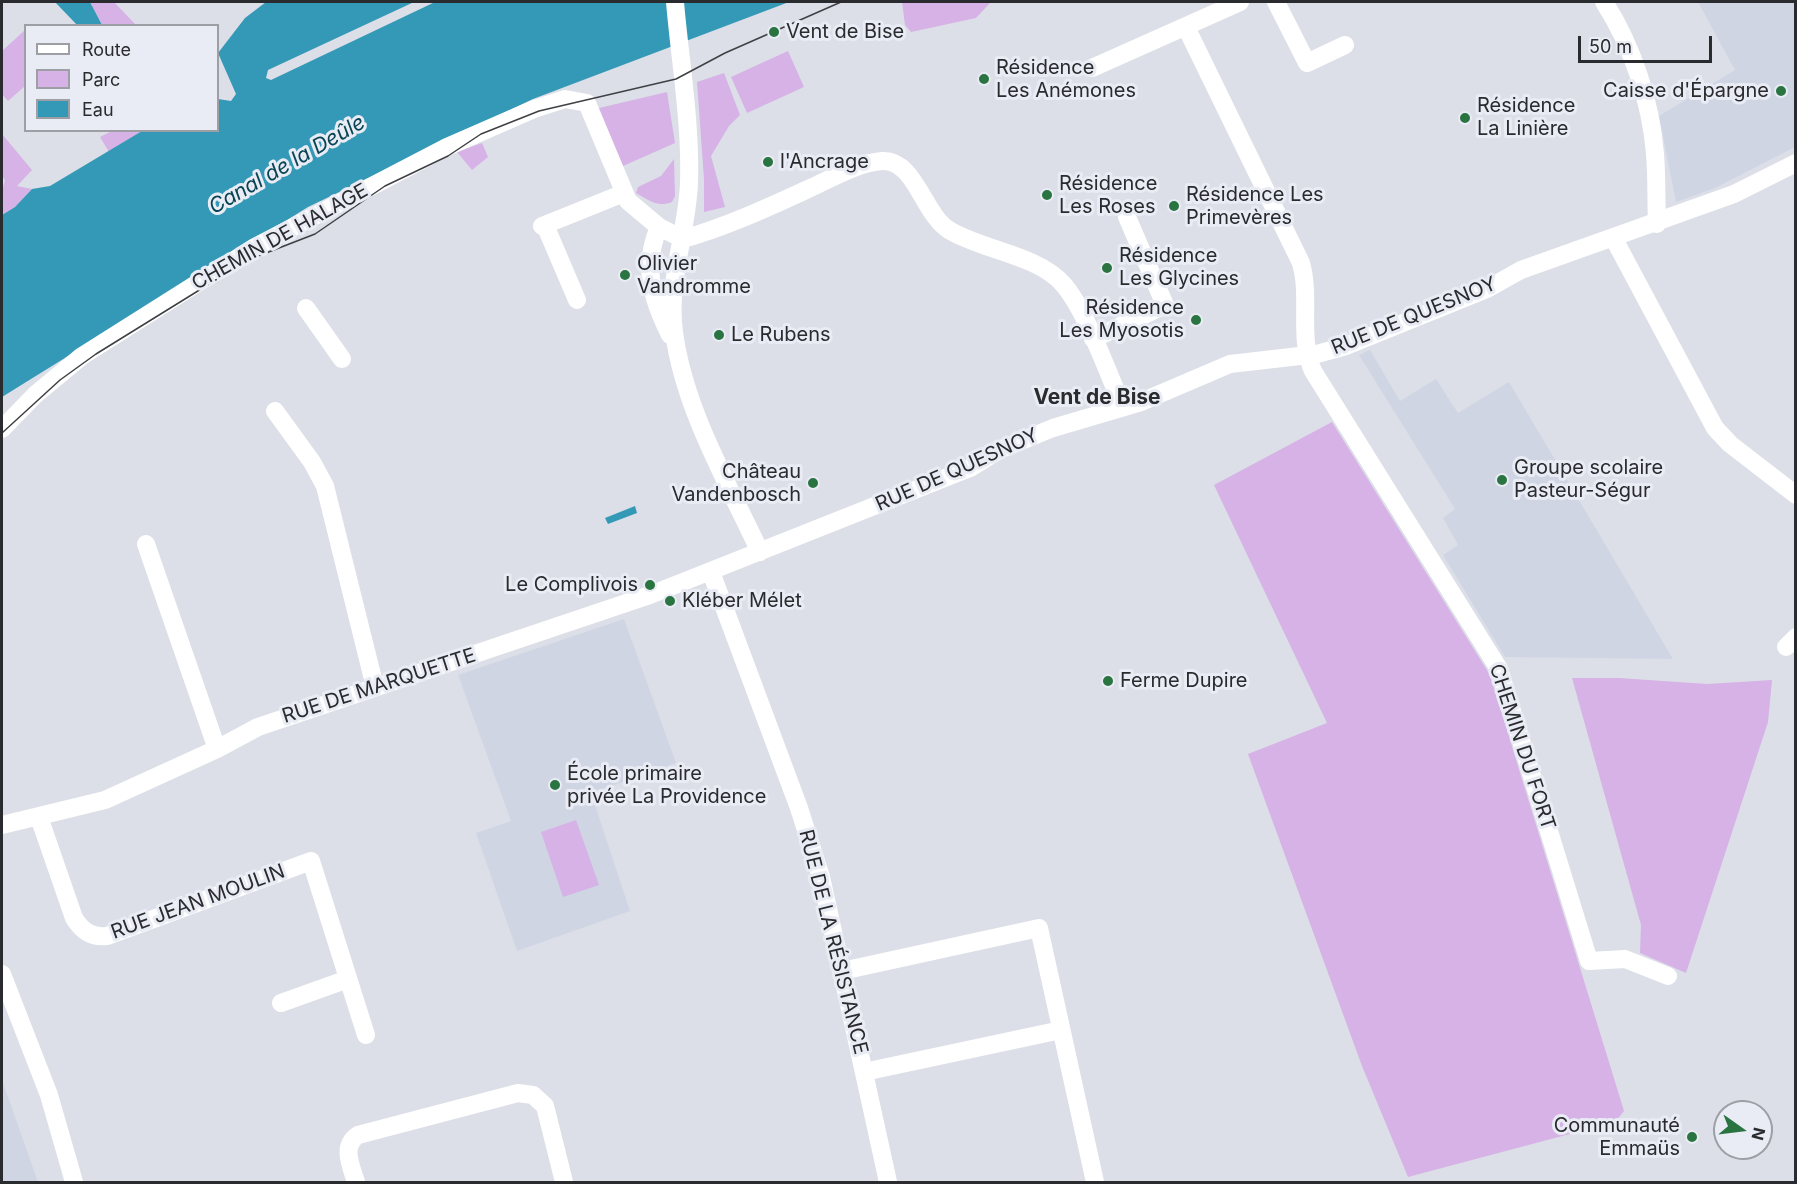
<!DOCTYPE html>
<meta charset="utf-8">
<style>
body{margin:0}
#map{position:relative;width:1797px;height:1184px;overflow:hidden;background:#dcdfe7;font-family:Inter,sans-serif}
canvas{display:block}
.frame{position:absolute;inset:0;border:3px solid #2a2b2e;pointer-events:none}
.legend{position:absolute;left:24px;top:24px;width:195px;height:108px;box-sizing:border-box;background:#e9ecf4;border:2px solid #9d9fa5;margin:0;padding:8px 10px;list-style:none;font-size:18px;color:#2a2b2e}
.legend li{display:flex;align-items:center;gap:12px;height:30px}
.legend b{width:30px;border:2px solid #9d9fa5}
.north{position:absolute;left:1713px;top:1100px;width:60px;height:60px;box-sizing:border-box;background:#e9ecf4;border:2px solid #9d9fa5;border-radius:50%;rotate:104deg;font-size:16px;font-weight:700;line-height:24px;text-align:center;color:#2a2b2e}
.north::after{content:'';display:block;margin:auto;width:21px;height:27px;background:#2a7442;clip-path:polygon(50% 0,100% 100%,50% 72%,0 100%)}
.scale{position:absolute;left:1578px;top:36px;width:134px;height:27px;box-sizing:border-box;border:3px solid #2a2b2e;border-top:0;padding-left:8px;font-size:18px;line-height:21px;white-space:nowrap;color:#2a2b2e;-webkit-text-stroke:4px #e9ecf4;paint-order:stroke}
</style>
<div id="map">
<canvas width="1797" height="1184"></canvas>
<div class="frame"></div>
<ul class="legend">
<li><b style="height:8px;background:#fff"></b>Route</li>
<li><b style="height:16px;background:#d6b2e6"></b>Parc</li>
<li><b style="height:16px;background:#3399b7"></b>Eau</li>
</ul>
<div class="north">N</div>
<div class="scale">50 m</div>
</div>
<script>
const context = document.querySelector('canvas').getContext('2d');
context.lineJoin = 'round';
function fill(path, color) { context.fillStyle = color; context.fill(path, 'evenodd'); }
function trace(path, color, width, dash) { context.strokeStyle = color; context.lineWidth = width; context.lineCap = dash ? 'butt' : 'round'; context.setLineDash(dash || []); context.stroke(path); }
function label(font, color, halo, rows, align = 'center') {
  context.font = font + ' Inter,sans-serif'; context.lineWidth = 6; context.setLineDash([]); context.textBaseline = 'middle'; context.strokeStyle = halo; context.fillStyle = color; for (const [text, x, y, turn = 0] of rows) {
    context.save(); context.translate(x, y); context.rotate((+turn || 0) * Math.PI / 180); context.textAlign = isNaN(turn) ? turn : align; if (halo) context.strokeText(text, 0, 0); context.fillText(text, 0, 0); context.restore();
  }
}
fill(new Path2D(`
 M1698,2h97v145l-80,41 -39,14 -17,-86 76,-46z
 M1370,350l30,51 36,-22 22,34 51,-31 164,277 -168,-2 -62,-102 15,-10 -15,-27 12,-9 -96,-154z
 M624,619l52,144 -85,30 39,118 -113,40 -41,-118 35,-12 -53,-146z
 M2,1080l36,102h-36z`), '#d0d5e4');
fill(new Path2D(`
 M90,2h24l22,23h-34z
 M902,2h89l-15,16 -65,14 -6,-7z
 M25,30v56l-17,15 -6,-7v-43z
 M788,51l16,36 -57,26 -16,-36z
 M724,73l16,42 -11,11 -18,30 14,51 -21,5v-33l-7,-97z
 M667,92l8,51 -52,23 -28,-49 4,-9z
 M112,131h30l-33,21 -9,-15z
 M2,134l30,36 -15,16 15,3 -17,18 -13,8v-24l3,-11 -3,-4z
 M482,143l6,14 -16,13 -15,-18z
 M674,159l1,37 -3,6c-15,6 -23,-2 -36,-9l2,-6 23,-11z
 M1332,422l158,253 134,436 -9,11 -207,55 -46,-111 -114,-312 79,-31 -113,-238z
 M1572,678h47l88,6 65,-4 -4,42 -82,251 -46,-20 1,-28z
 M576,820l23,65 -36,12 -22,-65z`), '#d6b2e6');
fill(new Path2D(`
 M55,2h35l12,23h-25z
 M266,2h148l-146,68 -2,8 5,2 164,-78h354l-256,97 -225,108 -306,190v-182l13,-8 17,-18 18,-3 92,-55 76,-1v-31l13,2 5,-7 -18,-41 27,-35z
 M635,506l2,7 -29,11 -3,-6z`), '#3399b7');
trace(new Path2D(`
 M675,2c5,59 16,121 14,181 -2,50 -22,99 -15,149 10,77 54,151 86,220
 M1276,2l31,61 38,-18
 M1604,2c28,43 47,100 51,152 2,23 1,47 2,70
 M1186,27l115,236c10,35 -3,74 12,108l186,298 90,292 36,-2 43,17
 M1092,68l148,-66
 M545,225l32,75
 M542,226l82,-33
 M659,227c-17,39 -7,72 11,108
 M683,239c42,-12 82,-30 123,-49 23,-10 50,-27 76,-29 33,-2 41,53 67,69 32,20 89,25 114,54 23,26 45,90 60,123
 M1614,239l101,189 15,16 66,51
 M306,308l36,51
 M1093,339l72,-34 -38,-88
 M275,411l37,51 13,24 50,201
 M2,429l33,-34 47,-39 171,-108 194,-101 87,-38 31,-10 22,4 41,98 31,26 24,12
 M146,544l71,205
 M711,572l88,236 22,69 67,305
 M1786,647l10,-10
 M39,817l35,101c8,13 18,20 33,18l204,-75 55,174
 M2,825l103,-25 112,-51 41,-22 392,-132 320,-127 29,-18 54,-22 88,-26 89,-38 87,-10 29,-8 141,-57 34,-19 213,-76 62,-31
 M842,971l197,-43 56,254
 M2,974l47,121 25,87
 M281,1003l67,-24
 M864,1072l197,-42
 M356,1182c-5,-16 -15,-36 2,-47l160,-42 15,2 12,11 19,76`), '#fff', 18);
trace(new Path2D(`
 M2,433l58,-53 36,-26 152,-94 67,-26 70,-48 63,-30 33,-22 58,-23 137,-32 49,-26 116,-51`), '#3f4044', 1.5);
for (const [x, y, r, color] of [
 [774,32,6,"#2a7442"],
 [984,79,6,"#2a7442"],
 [1781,91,6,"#2a7442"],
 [1465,118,6,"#2a7442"],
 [768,162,6,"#2a7442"],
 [1047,195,6,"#2a7442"],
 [1174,206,6,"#2a7442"],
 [1107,268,6,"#2a7442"],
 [625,275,6,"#2a7442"],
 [1196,320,6,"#2a7442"],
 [719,335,6,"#2a7442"],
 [1502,480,6,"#2a7442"],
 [813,483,6,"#2a7442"],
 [650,585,6,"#2a7442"],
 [670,601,6,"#2a7442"],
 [1108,681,6,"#2a7442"],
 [555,785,6,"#2a7442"],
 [1692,1137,6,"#2a7442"]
]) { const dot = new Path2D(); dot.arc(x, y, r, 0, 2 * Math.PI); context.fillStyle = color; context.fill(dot); trace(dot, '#e9ecf4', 2); }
label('20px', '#2a2b2e', '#e9ecf4', [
 ["Vent de Bise",786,32],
 ["Résidence",996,68],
 ["Les Anémones",996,91],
 ["Caisse d'Épargne",1769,91,"right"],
 ["Résidence",1477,106],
 ["La Linière",1477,129],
 ["l'Ancrage",780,162],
 ["Résidence",1059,184],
 ["Les Roses",1059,207],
 ["Résidence Les",1186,195],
 ["Primevères",1186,218],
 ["Résidence",1119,256],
 ["Les Glycines",1119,279],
 ["Olivier",637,264],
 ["Vandromme",637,287],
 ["Résidence",1184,308,"right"],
 ["Les Myosotis",1184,331,"right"],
 ["Le Rubens",731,335],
 ["Groupe scolaire",1514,468],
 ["Pasteur-Ségur",1514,491],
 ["Château",801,472,"right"],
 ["Vandenbosch",801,495,"right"],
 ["Le Complivois",638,585,"right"],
 ["Kléber Mélet",682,601],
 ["Ferme Dupire",1120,681],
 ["École primaire",567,774],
 ["privée La Providence",567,797],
 ["Communauté",1680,1126,"right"],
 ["Emmaüs",1680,1149,"right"]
], 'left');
label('20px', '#2a2b2e', '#e9ecf4', [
 ["CHEMIN DE HALAGE",280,237,-29],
 ["RUE DE QUESNOY",1414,316,-22],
 ["RUE DE QUESNOY",957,470,-24],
 ["RUE DE MARQUETTE",379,686,-18],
 ["CHEMIN DU FORT",1522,747,72],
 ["RUE JEAN MOULIN",198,902,-20],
 ["RUE DE LA RÉSISTANCE",833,942,76]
]);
label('italic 21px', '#074454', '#e9ecf4', [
 ["Canal de la Deûle",287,165,-30]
]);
label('bold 21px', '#2a2b2e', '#e9ecf4', [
 ["Vent de Bise",1097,398]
]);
</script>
